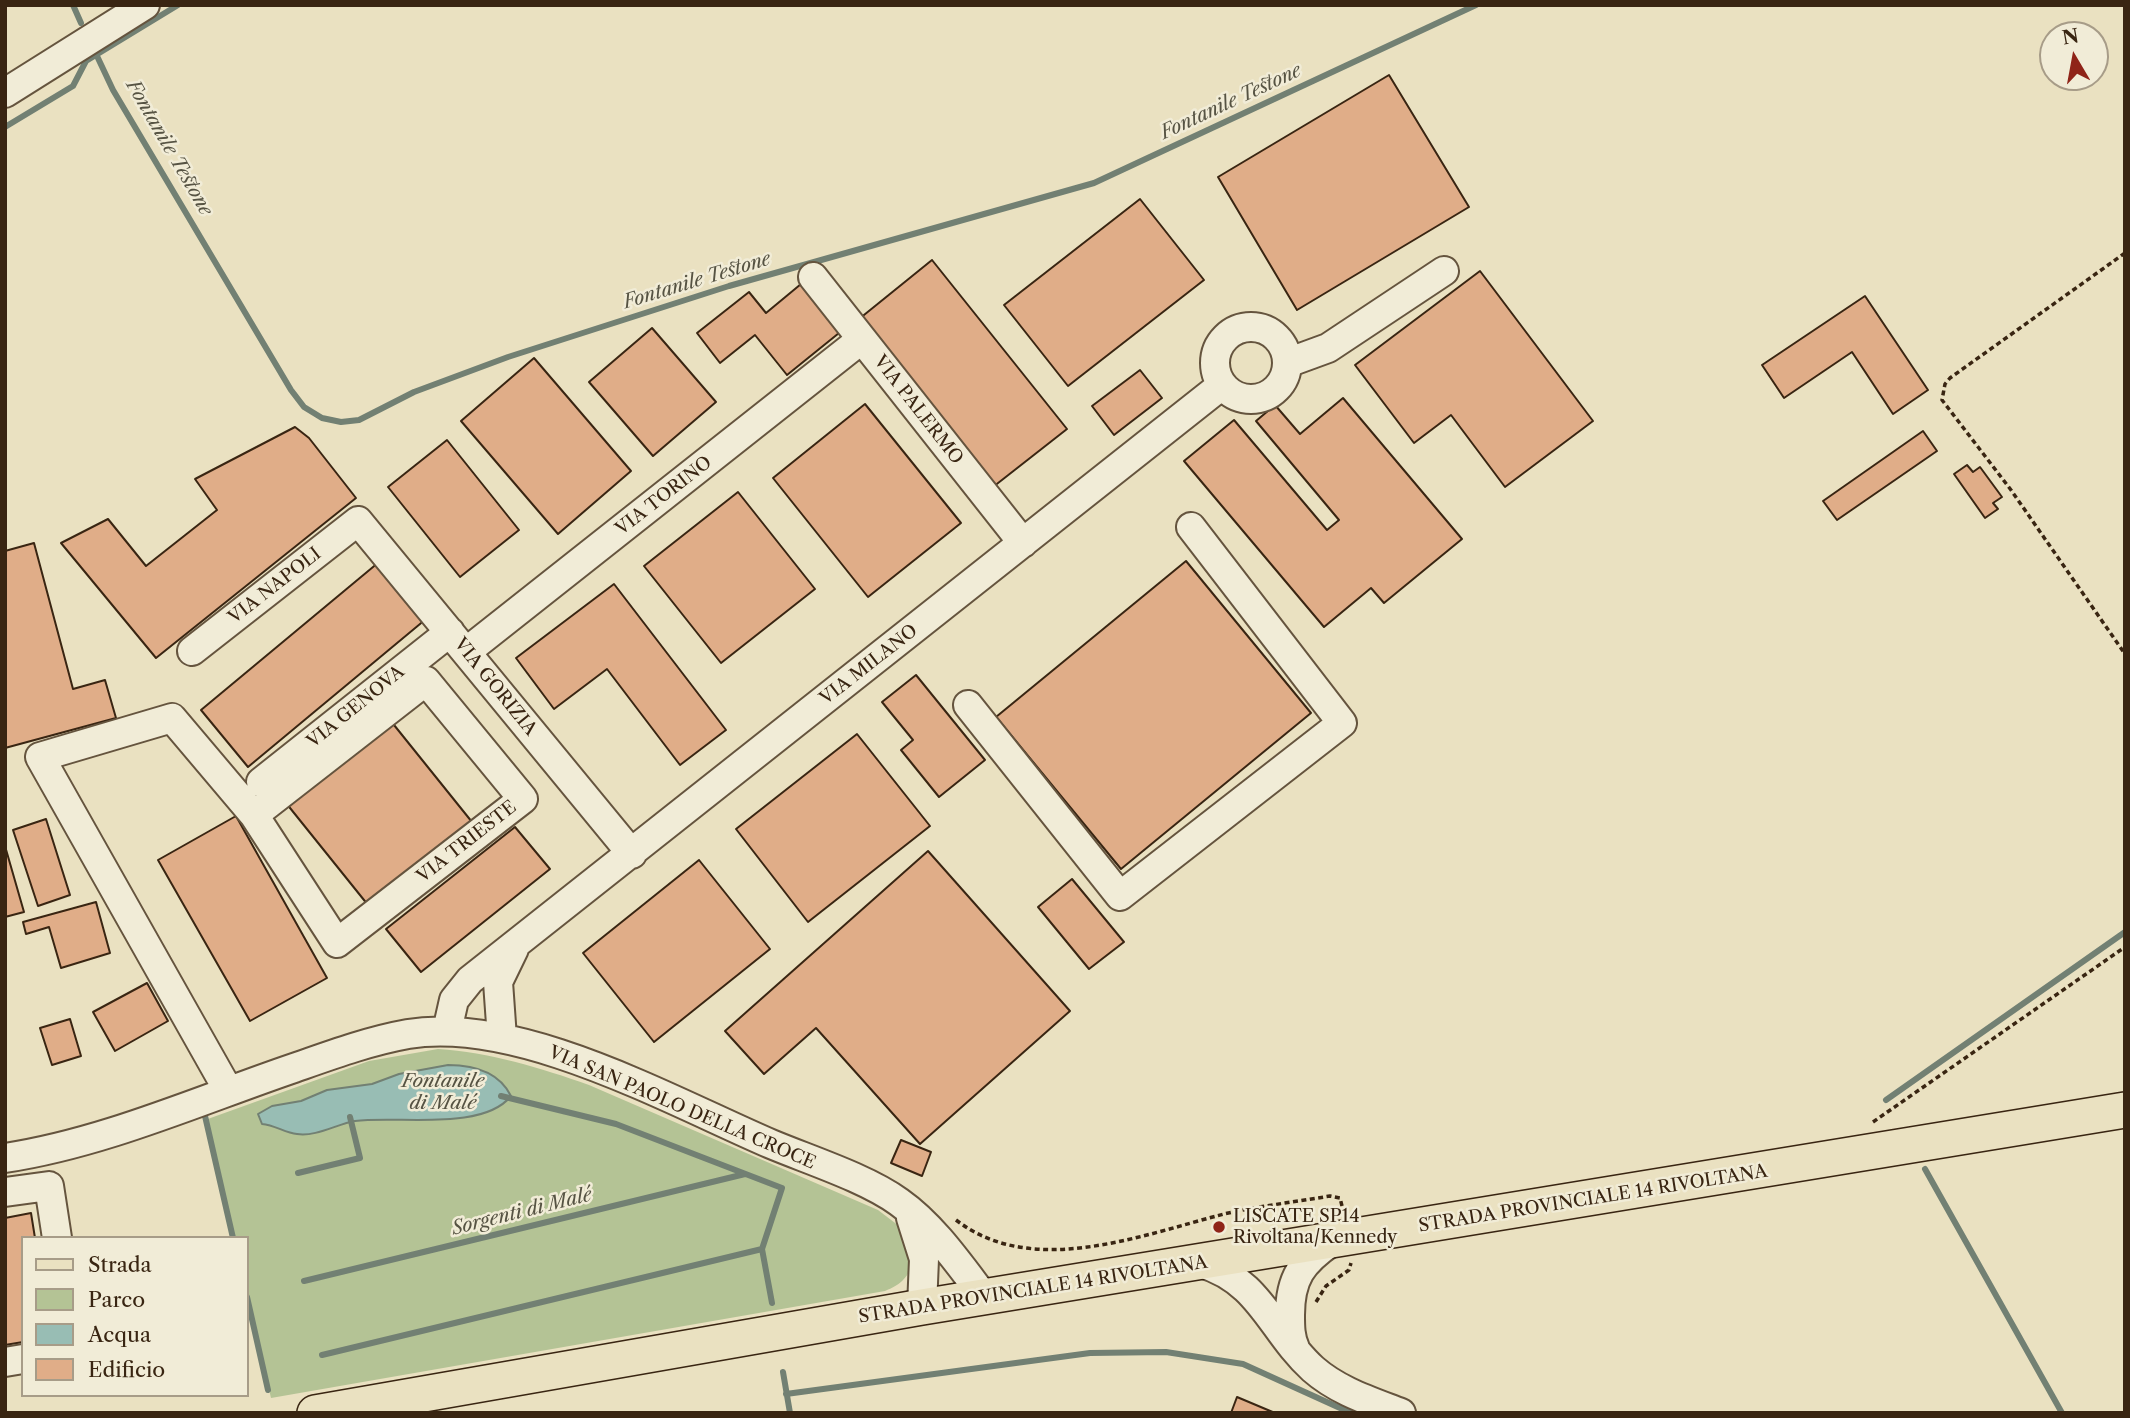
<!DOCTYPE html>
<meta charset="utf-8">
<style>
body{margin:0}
#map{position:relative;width:2130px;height:1418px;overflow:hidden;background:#eae1c1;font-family:"Libre Caslon Text",serif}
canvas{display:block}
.frame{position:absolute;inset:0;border:7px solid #392512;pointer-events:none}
.legend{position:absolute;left:21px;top:1236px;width:228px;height:161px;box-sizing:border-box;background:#f1ecd7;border:2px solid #a79c88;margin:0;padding:9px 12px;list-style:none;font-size:21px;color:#392512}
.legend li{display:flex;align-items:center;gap:14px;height:35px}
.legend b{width:35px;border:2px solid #a79c88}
.north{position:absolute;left:2039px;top:21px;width:70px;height:70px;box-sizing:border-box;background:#f1ecd7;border:2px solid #a79c88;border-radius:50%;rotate:350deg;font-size:19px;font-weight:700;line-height:28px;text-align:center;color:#392512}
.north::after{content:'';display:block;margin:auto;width:24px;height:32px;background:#8f2418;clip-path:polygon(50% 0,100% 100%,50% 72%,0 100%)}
</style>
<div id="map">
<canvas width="2130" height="1418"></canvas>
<div class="frame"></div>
<ul class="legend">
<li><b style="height:9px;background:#eae1c1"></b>Strada</li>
<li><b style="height:19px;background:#b4c395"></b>Parco</li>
<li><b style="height:19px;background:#98bdb4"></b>Acqua</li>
<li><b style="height:19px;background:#e0ad88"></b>Edificio</li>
</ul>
<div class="north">N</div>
</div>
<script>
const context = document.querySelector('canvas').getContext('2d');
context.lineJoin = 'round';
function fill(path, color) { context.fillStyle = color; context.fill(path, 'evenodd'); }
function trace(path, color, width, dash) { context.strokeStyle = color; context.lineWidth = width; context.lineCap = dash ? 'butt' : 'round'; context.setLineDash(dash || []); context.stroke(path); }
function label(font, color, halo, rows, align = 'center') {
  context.font = font + ' "Libre Caslon Text",serif'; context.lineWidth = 5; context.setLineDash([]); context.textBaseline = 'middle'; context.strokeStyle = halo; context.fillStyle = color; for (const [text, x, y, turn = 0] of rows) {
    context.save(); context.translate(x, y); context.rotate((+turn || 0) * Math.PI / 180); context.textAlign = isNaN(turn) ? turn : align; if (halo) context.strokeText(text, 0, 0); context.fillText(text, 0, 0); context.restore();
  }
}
fill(new Path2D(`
 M438,1049c51,3 103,19 151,36l289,125 21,16 14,37c-6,16 -13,22 -28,28l-614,107 -24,-102v-58h-14l-28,-118 164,-59z`), '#b4c395');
const water = new Path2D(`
 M448,1065c25,0 51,7 63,31 -29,36 -114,19 -156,25 -18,3 -39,16 -58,13 -12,-1 -22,-9 -35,-10l-4,-10 14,-8 29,-5 26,-11 45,-6 27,-10z`);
fill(water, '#98bdb4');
trace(water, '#728073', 2);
trace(new Path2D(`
 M73,5l8,18
 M97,56l16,34 178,300 13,17 18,11 19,4 18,-2 55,-28 94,-35 221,-71 365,-103 382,-178
 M5,127l68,-41 13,-25 92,-56
 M501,1096l115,28 166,64 -20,61 10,54
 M1886,1100l239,-168
 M205,1116l28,122
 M1925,1169l137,244
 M298,1173l62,-15 -10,-41
 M304,1281l441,-107
 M247,1297l21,93
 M322,1355l440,-106
 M783,1372l7,41
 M786,1394l304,-41 76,-1 77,12 108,49`), '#728073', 6);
const building = new Path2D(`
 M1389,75l80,132 -172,103 -79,-133z
 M1140,199l64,81 -136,106 -64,-81z
 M932,260l135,169 -74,58 -134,-168z
 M1480,271l113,150 -88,66 -54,-72 -37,28 -59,-78z
 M801,284l38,49 -52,42 -32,-40 -35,28 -23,-30 52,-41 17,21z
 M1865,296l63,94 -35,24 -41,-62 -68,46 -22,-33z
 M652,328l64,74 -63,54 -64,-74z
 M534,358l97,113 -73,63 -97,-113z
 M1140,370l22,28 -48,37 -22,-29z
 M1343,398l119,141 -78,64 -13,-15 -47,39 -140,-166 50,-41 93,110 12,-10 -83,-99 19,-16 25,29z
 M865,404l96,119 -93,74 -95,-119z
 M295,427l14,11 47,60 -200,160 -95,-115 47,-24 38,47 71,-56 -22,-31z
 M1923,431l14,20 -100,69 -14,-19z
 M447,440l72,90 -59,47 -72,-90z
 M1967,465l6,7 7,-5 22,30 -9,6 5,6 -13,9 -31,-44z
 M738,492l77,97 -94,74 -77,-97z
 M34,543l39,146 32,-9 11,38 -111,30v-197z
 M1186,561l125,152 -190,156 -125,-152z
 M379,562l47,57 -178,148 -47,-57z
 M614,584l112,146 -46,35 -73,-96 -53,40 -38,-51z
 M916,675l69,85 -46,37 -38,-47 12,-10 -31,-38z
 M390,720l82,102 -104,83 -82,-102z
 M857,734l73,92 -122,96 -72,-93z
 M236,816l91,162 -77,43 -92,-161z
 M46,819l24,76 -32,11 -25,-76z
 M515,827l35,42 -129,103 -35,-43z
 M5,846l19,66 -19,5z
 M928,851l142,160 -150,133 -104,-116 -52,46 -39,-43z
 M699,860l71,89 -116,93 -71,-89z
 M1072,879l52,63 -35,27 -51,-62z
 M96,902l14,51 -49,15 -12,-41 -23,7 -3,-12z
 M147,983l21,38 -53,30 -22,-39z
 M70,1019l11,37 -29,9 -12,-37z
 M901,1140l30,12 -9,24 -31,-13z
 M31,1213l4,25h-12v104l-18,3v-127z
 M1237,1397l38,16h-44z`);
fill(building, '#e0ad88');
trace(building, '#392512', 2);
const minor = new Path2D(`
 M5,93l140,-88
 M813,277l210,266
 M1215 363a36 36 0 1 1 72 0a36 36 0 1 1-72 0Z
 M1287,363l41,-15 116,-77
 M192,651l166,-130 274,333
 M466,652l396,-313
 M968,705l152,191 222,-173 -151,-196
 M261,782l189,-150
 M447,1031l7,-31 16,-20 752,-595
 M502,1038l-4,-56 16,-33
 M228,1090l-188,-333 132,-39 82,97 83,128 186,-144 -97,-118 -172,134
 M5,1158c99,-15 195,-58 289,-90 37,-13 75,-27 114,-34 111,-18 261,66 363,110 38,16 95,34 128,58 34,24 60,62 86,96
 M5,1192l44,-6 8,52
 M911,1218l13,41 -2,48
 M1201,1263c60,18 70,68 112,106 25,22 57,32 88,44
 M1295,1348c-5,-11 -5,-21 -5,-33 0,-37 12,-53 41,-73
 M5,1362l18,-3`);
const major = new Path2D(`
 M315,1413l607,-106 1203,-197`);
trace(minor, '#65543e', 32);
trace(major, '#392512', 38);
trace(new Path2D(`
 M2125,253l-175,125 -5,6 -3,16 69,90 114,164
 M1873,1122l252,-175
 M956,1220c76,59 186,15 268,-6 35,-8 71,-12 106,-18l10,2 3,12
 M1316,1302l10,-16 23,-16 2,-7`), '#392512', 3.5, [5, 3.5]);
trace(minor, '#f1ecd7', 28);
trace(major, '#eae1c1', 35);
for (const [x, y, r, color] of [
 [1219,1227,7,"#8f2418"]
]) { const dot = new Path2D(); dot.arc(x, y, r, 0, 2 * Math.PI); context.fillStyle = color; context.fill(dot); trace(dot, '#f1ecd7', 2.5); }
label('18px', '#392512', '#f1ecd7', [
 ["VIA PALERMO",918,410,52],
 ["VIA TORINO",664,496,-38],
 ["VIA NAPOLI",275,586,-38],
 ["VIA MILANO",869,665,-38],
 ["VIA GORIZIA",495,687,51],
 ["VIA GENOVA",356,707,-39],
 ["VIA TRIESTE",467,842,-38],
 ["VIA SAN PAOLO DELLA CROCE",682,1108,23],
 ["STRADA PROVINCIALE 14 RIVOLTANA",1593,1199,-9],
 ["STRADA PROVINCIALE 14 RIVOLTANA",1033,1290,-9]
]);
label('18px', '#392512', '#f1ecd7', [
 ["LISCATE SP14",1233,1217],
 ["Rivoltana/Kennedy",1233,1238]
], 'left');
label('italic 19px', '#565343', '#f1ecd7', [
 ["Fontanile Testone",1231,102,-25],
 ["Fontanile Testone",169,148,60],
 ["Fontanile Testone",697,281,-17],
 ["Fontanile",443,1082],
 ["di Malé",443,1104],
 ["Sorgenti di Malé",522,1212,-14]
]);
</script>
